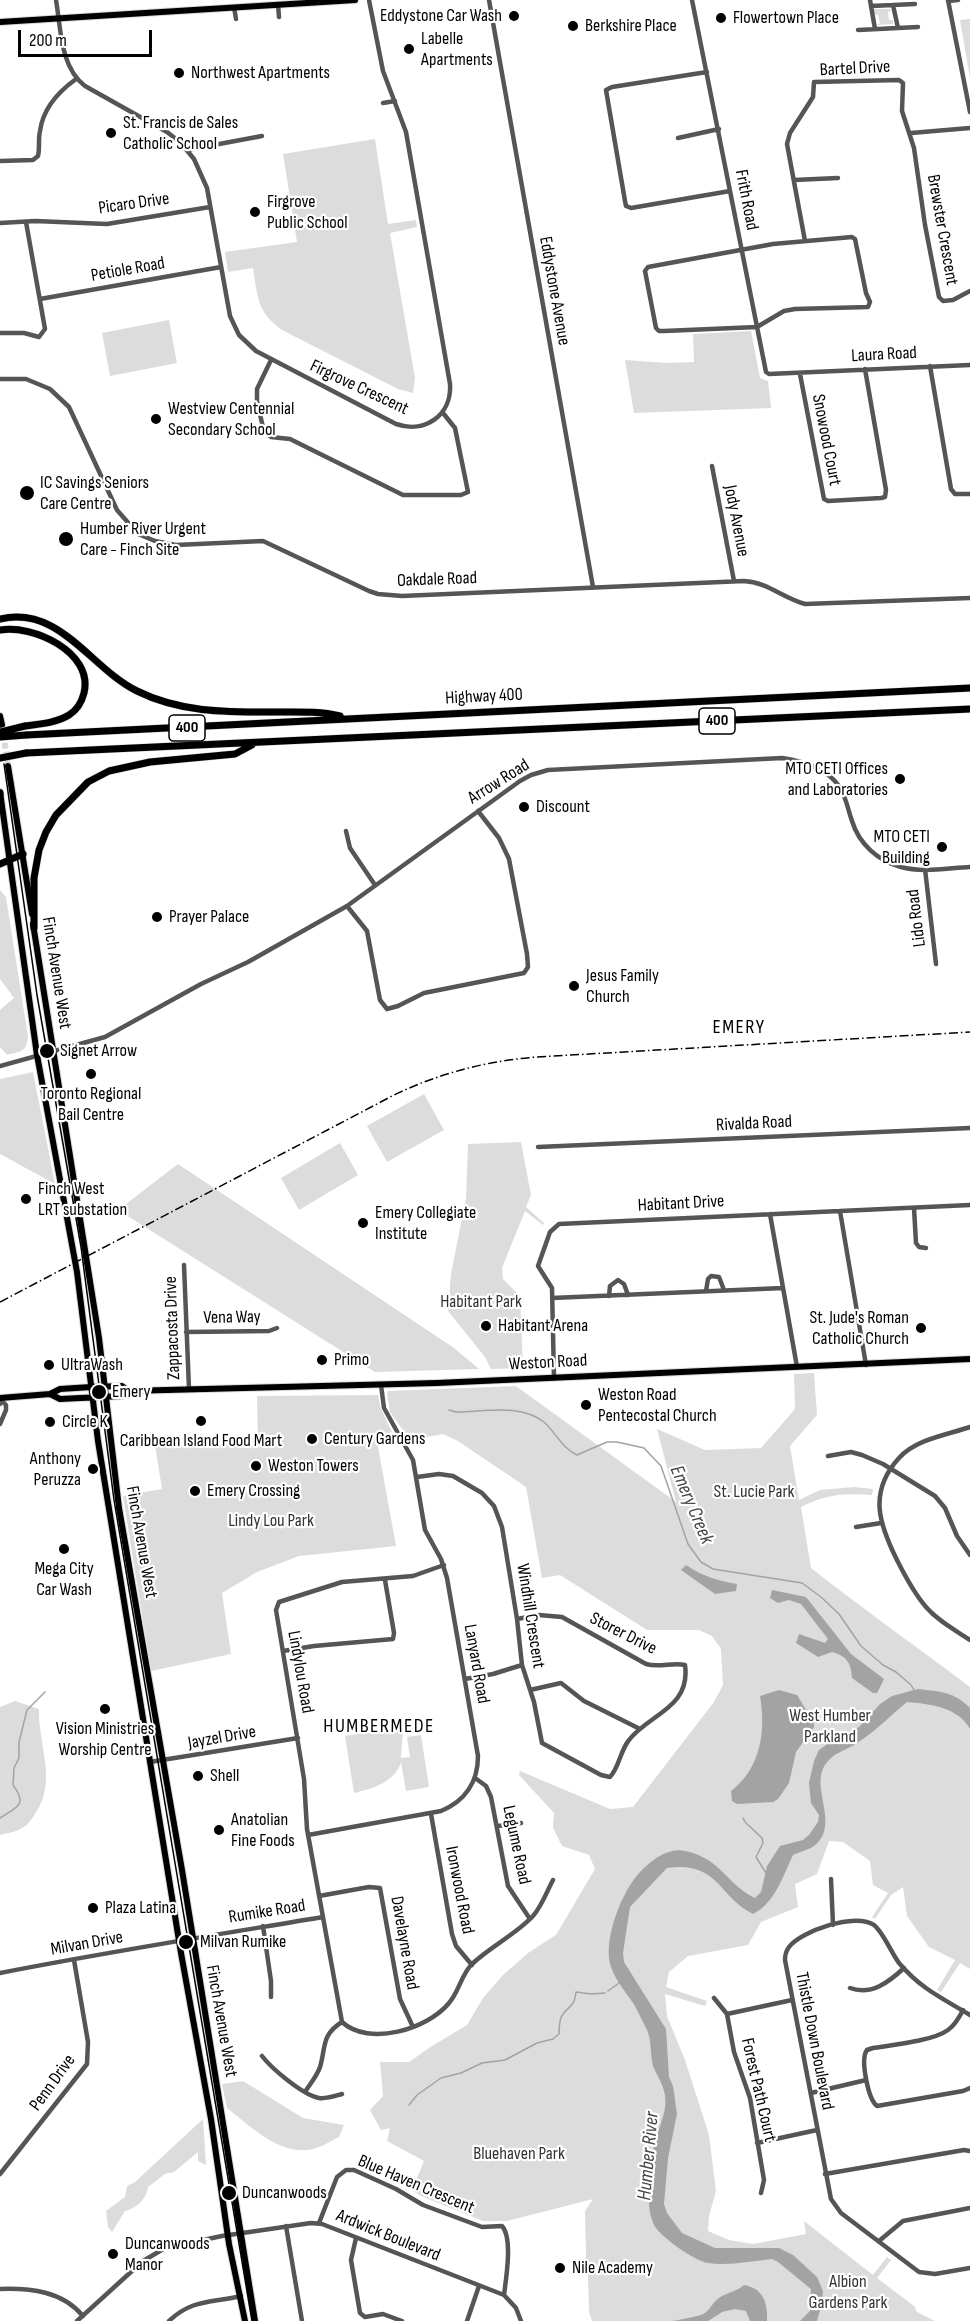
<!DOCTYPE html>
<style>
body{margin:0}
#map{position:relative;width:970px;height:2321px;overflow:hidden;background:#fff;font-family:"Sofia Sans Condensed",sans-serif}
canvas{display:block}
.scale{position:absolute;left:18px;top:30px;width:134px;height:27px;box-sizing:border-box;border:3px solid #000;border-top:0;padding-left:8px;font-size:18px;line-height:21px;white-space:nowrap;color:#000;-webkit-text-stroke:4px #fff;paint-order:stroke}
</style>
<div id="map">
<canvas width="970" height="2321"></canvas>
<div class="scale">200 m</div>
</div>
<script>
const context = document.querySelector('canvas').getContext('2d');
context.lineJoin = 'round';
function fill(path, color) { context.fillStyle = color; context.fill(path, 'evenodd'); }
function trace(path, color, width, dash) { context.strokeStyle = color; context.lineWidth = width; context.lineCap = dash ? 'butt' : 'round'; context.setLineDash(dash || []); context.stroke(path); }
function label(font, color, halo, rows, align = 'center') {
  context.font = font + ' "Sofia Sans Condensed",sans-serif'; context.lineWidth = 4.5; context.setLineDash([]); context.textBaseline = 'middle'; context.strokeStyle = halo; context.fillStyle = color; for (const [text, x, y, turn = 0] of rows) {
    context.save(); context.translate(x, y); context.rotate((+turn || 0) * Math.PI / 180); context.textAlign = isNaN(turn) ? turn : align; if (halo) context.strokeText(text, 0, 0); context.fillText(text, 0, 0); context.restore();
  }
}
fill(new Path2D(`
 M873,9h17l1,2 -3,1 1,8h4v4l-17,1 4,-2 -2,-8h-4z
 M970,19v59l-10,-58z
 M375,139l13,85 28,-4 1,7 -27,6 25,145 -2,15 -15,-4 -116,-59c-26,-19 -24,-33 -29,-62l-25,4 -3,-20 72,-10 -14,-88z
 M169,320l8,43 -67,13 -8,-43z
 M751,331l9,47 8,3 3,27 -137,5 -9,-53 42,3 27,-1 -1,-28z
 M0,890l6,7 22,140c-2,16 -7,14 -21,18l-7,-8v-37l14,-12 -14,-19z
 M33,1072l22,112 -55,-30v-75z
 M424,1094l20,36 -57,32 -20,-36z
 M521,1142l10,53 -5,12 18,16 -1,2 -18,-14 -23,57 1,11 17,17 3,72 -32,1 -6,-12 -37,-46 3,-37 15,-76 2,-54z
 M340,1143l18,32 -59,35 -18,-32z
 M178,1164l276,184 25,21 -104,3 -257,-162z
 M814,1373l3,42 -27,31 9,54 21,-10 34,-3 19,2 -1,6c-28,-2 -46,-1 -71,12l10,61c52,41 106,79 159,119v282l-10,-6 -19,29 -4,-2 18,-30 -26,-13 -22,-31 -4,-29 -12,8 -16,24 -3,-2 16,-24 -15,-8 -3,-24 -27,-19 -14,-1 -12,33 -22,10 3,23 -37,15 -13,23 -60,11 -19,16 -3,15 41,14 -2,5 -40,-12 2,22 18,44 24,75 7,56 -7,25 -1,15 21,9 24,4 53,-10 -2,-13 69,54 14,-18 4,3 -14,18 37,28 3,6 18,9h-343l-3,-9 -1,-39 -4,-10 2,-8 -1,-44 8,-12 -86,22h-24l-62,-25 -9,-6 12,-29 -37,-20 3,-13 -9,2 -11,-20 13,-14 -3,-34h29l23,-16 35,-21 16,-27 20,-23 25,-22 28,-18 39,-66 -6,-14 -27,-9 -9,-18 1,-15 -35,-38 1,-4 90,38 23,-2 81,-105 9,-17 -2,-36 -9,-13 -13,-6h-52l-87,-55 -18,3 -16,-91 -68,-46 -15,-7 -33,6 -20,-28 -3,-18 1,-3 128,-5 160,116 -19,-73 48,21 56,-2 34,-39 -1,-35z
 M378,1395l3,14 11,23 -16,4 20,110 -97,10 -42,16 -35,21 9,61 -80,17 -28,-175 39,-7 -7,-44 103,-1 -1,-48z
 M15,1701l24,8c-1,37 19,72 -4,105 -4,7 -9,13 -17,16 -5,3 -12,3 -18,5v-128z
 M403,1727l-2,31 9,-1 -3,-20 14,-2 8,52 -23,4 -5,-29c-6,20 -29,27 -47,31l-9,-57z
 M243,2081l60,37 41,7 -5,12c-8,4 -17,10 -26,12 -32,8 -63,-23 -86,-41l-5,-24z
 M203,2119l3,46 -8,-4v-9l-24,20 -9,2 -17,13c-1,11 -12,22 -23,24l-13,21 -4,-5 -2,-16 19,-14 2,-11 8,-4z`), '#dcdcdc');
fill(new Path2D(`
 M686,1565c16,11 32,16 51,19l-1,7 -21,3 -34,-24z
 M772,1590l34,7 45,57 33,25 -7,14h-4l-21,-15c-1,-15 -5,-22 -20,-26l-14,5 -22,-14 3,-9 26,9 3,-4 -27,-35 -12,-4 -11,3 -8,-5z
 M918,1689c23,3 35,2 52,19v21c-12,-22 -40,-25 -63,-27 -16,13 -32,30 -50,41 -8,6 -21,9 -28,17 -24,23 14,64 -15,86 -6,4 -15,6 -21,9 -10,21 -18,48 -40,59 -35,-17 -34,-53 -86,-46l-37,39 -7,46 1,9 42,67 3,48 4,9 4,28 -9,44 -4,46 3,9 15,20 33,15h64l14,7 24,22 6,14 -1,13 -5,17h-17l10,-10 1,-22 -33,-27 -6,-3c-20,2 -44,7 -64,4 -13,-2 -44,-24 -52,-35 -13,-18 -6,-68 0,-89 4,-16 13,-31 8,-48 -2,-9 -8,-17 -11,-25 -3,-12 -1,-24 -6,-36 -4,-8 -8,-16 -12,-24 -8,-13 -19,-24 -24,-39 -9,-26 11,-77 30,-96 11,-11 27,-24 44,-20 36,7 43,35 70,47l6,-6 6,-26 13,-20 23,-6 6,-5 9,-13 1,-7 -8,-12 -2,-20 5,-22 5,-11 17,-12 23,-11 21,-23 12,-8z
 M779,1690l18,5 17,28v4l-18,25 -7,31 -11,16 -5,3 -36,2 -5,-3 -1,-10c30,-23 35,-60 29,-95z
 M744,2285c19,3 24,18 23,36h-17l-4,-10 -11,-2 -13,3 -14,9h-36c7,-1 29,-5 33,-8 7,-6 9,-13 17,-17 8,-4 15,-5 22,-11z`), '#a3a3a3');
trace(new Path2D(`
 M449,1410l7,2c28,0 64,-9 88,10 12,11 18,26 33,33l30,-13h10l27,6 17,18 27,78 13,18 12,7 89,14 19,14 18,17 22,32 22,19 13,7 15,13 4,7
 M0,1818c17,-11 28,-13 13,-33l1,-17 5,-10v-16l8,-32 18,-18
 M743,1818l2,4 17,16 1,5 -7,14 10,16
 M608,1991l11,-8
 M409,2105l8,-10 24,-17 20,-5 21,-10 23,-3 32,-17 16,-4 6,-5c0,-6 0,-15 4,-20 8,-10 11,-7 13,-22l15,2 14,-1`), '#a3a3a3', 1.5);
trace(new Path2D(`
 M2,725l6,41`), '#d9d9d9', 6, [6, 3]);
const major = new Path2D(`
 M0,22l355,-22
 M0,716l2,9
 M8,766l24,148
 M0,792l37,263 40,217 21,169 83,512 30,166 18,125 16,77
 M33,924l66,414 20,170 63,362 73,451
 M50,1394l10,5 62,-3 6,-5
 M0,1398l50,-4 10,-5 31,-2 31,-1 6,5 309,-8 533,-24`);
const highway = new Path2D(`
 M0,619c60,-14 90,49 137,72 44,22 91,21 139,21 22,0 43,-1 64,4
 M0,630c32,-6 94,22 84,63 -2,8 -7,17 -15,22 -13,8 -29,9 -44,11
 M26,735l944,-47
 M26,753l944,-44
 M0,795v-2
 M0,864l23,-10
 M34,928v-50l5,-28 7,-18 10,-17 32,-33 21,-11 41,-9 85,-8 17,-9`);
trace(major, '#dbdbdb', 8);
trace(highway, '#dbdbdb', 8);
trace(new Path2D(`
 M56,0c5,29 4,67 29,86l82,46 13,10 14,17 13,29 23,128 9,19 17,16 140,73c29,10 56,-9 54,-40l-44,-252 -23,-61 -14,-71
 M489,0l104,587
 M692,0l74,372 3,2 201,-9
 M870,0l5,29
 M948,0l22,112
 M948,1l10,-1
 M278,4l1,13
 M893,5l5,23
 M871,6l44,-2
 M234,7l2,12
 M858,30l60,-3
 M707,72l-95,15 -6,3 19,111 1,5 5,2 99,-17
 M383,103l12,-2
 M911,133l59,-5
 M678,138l41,-9
 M187,150l75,-14
 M0,161l33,-1 5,-4c2,-8 0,-17 2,-25 3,-23 18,-39 36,-52
 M794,180l44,-2
 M0,223l35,-2 72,3 103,-17
 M852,237l3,2 11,54 4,9 -2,5 -73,2 -11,2 -27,16 -93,4h-5l-3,-3 -11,-57 3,-4 125,-23z
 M805,241l-18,-97 3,-11 23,-36 1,-15 85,-2 4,3 -1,28 12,37 11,77 14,72 4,4 10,-1 17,-9
 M40,299l181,-32
 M0,333h24l15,4 6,-8 -19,-107
 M271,360l-14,29v12l7,31 7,5 19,2 113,56h58l7,-3 -13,-64 -12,-15
 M930,366l21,123 4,5h15
 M800,374l24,125 4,2 53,-3 4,-1 1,-7 -21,-121
 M0,379h26l24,10 19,18 48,103 21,24 17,7 21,4 87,-4 106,50 9,3 24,2 342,-15c23,1 39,17 61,23l165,-6
 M712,466l22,115
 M346,831l4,17 25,37
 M925,869l11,95
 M347,906l20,25 13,69 7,9 11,-3 26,-13 100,-20 4,-6 -1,-13 -18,-95 -10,-21 -21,-27
 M0,1066l105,-29 96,-53 47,-22 99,-56 173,-125 11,-6 17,-5 234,-12c21,3 44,10 57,28 7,10 9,24 13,35 7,23 26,40 49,46 21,6 47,1 69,0
 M538,1147l432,-19
 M914,1208l2,35 3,4 7,1
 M840,1211l26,154
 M770,1214l27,153
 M184,1265l5,124
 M706,1291l2,-12 3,-3 8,1 5,13
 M609,1296l1,-10 8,-6 6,4 4,11
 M552,1298l231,-10
 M186,1332l83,-1 8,-3
 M554,1378l-2,-90 -14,-22 12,-34 9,-8 411,-19
 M0,1404l2,-3 4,4v5l-6,14
 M970,1427c-23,8 -54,12 -71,31 -31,34 -20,66 -2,102 8,16 17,33 29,47 12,14 29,23 44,33
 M828,1456l23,-4 11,3 21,9 52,32 10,12 12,28 13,19
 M417,1477l22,-3 14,2 29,17 12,13 8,21 15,92 5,46 12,37 8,41 59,32 9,2c9,-9 10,-26 19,-37 20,-26 62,-32 56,-75 -12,-3 -26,3 -39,-1l-84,-47 -23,-2 -22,4
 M856,1527l25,-4
 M444,1565l-31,11 -71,6 -63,20 -3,8 28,169 3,50 35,193c27,25 86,7 107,-19 10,-11 12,-28 23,-39 19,-18 43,-29 61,-48 9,-10 14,-25 20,-36
 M283,1651l31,-5 79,-7 1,-6 -9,-53
 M465,1679l28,-5 29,-9
 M530,1690l31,-7 23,18 56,28
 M150,1762l148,-24
 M475,1778l11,8 5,11 17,89 22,33
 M431,1814l21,120 4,12 16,19
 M498,1826l23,-3
 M308,1835l133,-24c24,-10 37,-29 37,-55l-31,-178 -6,-19 -16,-29 -12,-70 -29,-52 -3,-23
 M831,1879l2,46
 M319,1896l50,-9 11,1 20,111 13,28
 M263,1926l8,55v16
 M0,1973c107,-21 215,-38 323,-56
 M850,1988c21,8 39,-6 54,-20
 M714,1998l13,16 7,38 16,46 14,82 -3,13
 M963,2010c-4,8 -8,15 -15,20 -15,11 -56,15 -75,18l-6,2c-7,9 1,49 10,56l86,-15 7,-3
 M727,2014l65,-14
 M970,2015c-28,-17 -49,-26 -71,-52 -7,-9 -16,-31 -25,-38 -18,-13 -73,6 -85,22 -3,4 -4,9 -4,13l46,239 10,14 78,59 16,2 35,-6
 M262,2056c10,13 41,39 57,42 8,1 16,-2 23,-4
 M305,2092c5,-8 12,-16 15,-25 6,-20 1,-32 22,-45
 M811,2093l55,-13
 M757,2143l60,-13
 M0,2174l87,-110 1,-22 -14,-82
 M825,2174l139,-24 6,1
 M319,2223l18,-46 9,-7h8l42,19 27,16 59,22 20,-1c11,12 4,53 2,69
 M286,2226l16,95
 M356,2238l-5,22 9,53 5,4 18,-3 19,7
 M879,2241l24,-20 67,-13
 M0,2289c31,-1 62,2 83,27
 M77,2321l66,-60 22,-13 57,-12 89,-13 11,1 182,71 12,13 5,13
 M169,2321c23,-22 42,-18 72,-25
 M467,2321l12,-35`), '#555', 4.5);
trace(major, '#000', 6);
trace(highway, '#000', 7);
trace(new Path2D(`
 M4,764l33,231 44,252 33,253 138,821`), '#000', 1.5);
trace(new Path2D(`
 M0,1302l394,-207c46,-22 92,-34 143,-38l433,-25`), '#000', 1.5, [9, 3, 1.5, 3]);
const highwayBridge = new Path2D(`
 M0,732l25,-6
 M0,737l26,-2
 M0,758l26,-5`);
trace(highwayBridge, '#dbdbdb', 8, []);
trace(highwayBridge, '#000', 7);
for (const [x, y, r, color] of [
 [514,16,6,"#000"],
 [721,18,6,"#000"],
 [573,26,6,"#000"],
 [409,49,6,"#000"],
 [179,73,6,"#000"],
 [111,133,6,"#000"],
 [255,212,6,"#000"],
 [156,419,6,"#000"],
 [27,493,8,"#000"],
 [66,539,8,"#000"],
 [900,779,6,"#000"],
 [524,807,6,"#000"],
 [942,847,6,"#000"],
 [157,917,6,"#000"],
 [574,986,6,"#000"],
 [47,1051,8,"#000"],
 [91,1074,6,"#000"],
 [26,1199,6,"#000"],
 [363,1223,6,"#000"],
 [486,1326,6,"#000"],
 [921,1328,6,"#000"],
 [322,1360,6,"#000"],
 [49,1365,6,"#000"],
 [99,1392,8,"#000"],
 [586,1405,6,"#000"],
 [201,1421,6,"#000"],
 [50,1422,6,"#000"],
 [312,1439,6,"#000"],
 [256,1466,6,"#000"],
 [93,1469,6,"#000"],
 [195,1491,6,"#000"],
 [64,1549,6,"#000"],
 [105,1709,6,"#000"],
 [198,1776,6,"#000"],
 [219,1830,6,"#000"],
 [93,1908,6,"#000"],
 [186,1942,8,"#000"],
 [229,2193,8,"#000"],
 [113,2254,6,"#000"],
 [560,2268,6,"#000"]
]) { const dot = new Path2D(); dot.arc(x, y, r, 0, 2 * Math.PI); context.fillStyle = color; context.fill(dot); trace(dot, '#fff', 2); }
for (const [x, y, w] of [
 [717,721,36],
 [187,728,36]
]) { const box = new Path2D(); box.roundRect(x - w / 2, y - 13, w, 26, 4.5); context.fillStyle = '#fff'; context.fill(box); trace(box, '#000', 1.5); }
label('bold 16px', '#000', null, [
 ["400",717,721],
 ["400",187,728]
]);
label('18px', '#000', '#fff', [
 ["Eddystone Car Wash",502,16,"right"],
 ["Flowertown Place",733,18],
 ["Berkshire Place",585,26],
 ["Labelle",421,39],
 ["Apartments",421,60],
 ["Northwest Apartments",191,73],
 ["St. Francis de Sales",123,123],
 ["Catholic School",123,144],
 ["Firgrove",267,202],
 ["Public School",267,223],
 ["Westview Centennial",168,409],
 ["Secondary School",168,430],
 ["IC Savings Seniors",40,483],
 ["Care Centre",40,504],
 ["Humber River Urgent",80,529],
 ["Care - Finch Site",80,550],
 ["MTO CETI Offices",888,769,"right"],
 ["and Laboratories",888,790,"right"],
 ["Discount",536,807],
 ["MTO CETI",930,837,"right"],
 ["Building",930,858,"right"],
 ["Prayer Palace",169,917],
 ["Jesus Family",586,976],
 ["Church",586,997],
 ["Signet Arrow",60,1051],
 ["Toronto Regional",91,1094,"center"],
 ["Bail Centre",91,1115,"center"],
 ["Finch West",38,1189],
 ["LRT substation",38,1210],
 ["Emery Collegiate",375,1213],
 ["Institute",375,1234],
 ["St. Jude's Roman",909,1318,"right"],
 ["Catholic Church",909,1339,"right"],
 ["Habitant Arena",498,1326],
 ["Primo",334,1360],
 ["UltraWash",61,1365],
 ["Emery",112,1392],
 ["Weston Road",598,1395],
 ["Pentecostal Church",598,1416],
 ["Circle K",62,1422],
 ["Century Gardens",324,1439],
 ["Caribbean Island Food Mart",201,1441,"center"],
 ["Anthony",81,1459,"right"],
 ["Peruzza",81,1480,"right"],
 ["Weston Towers",268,1466],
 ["Emery Crossing",207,1491],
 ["Mega City",64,1569,"center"],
 ["Car Wash",64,1590,"center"],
 ["Vision Ministries",105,1729,"center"],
 ["Worship Centre",105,1750,"center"],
 ["Shell",210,1776],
 ["Anatolian",231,1820],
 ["Fine Foods",231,1841],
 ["Plaza Latina",105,1908],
 ["Milvan Rumike",200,1942],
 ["Duncanwoods",242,2193],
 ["Duncanwoods",125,2244],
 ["Manor",125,2265],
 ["Nile Academy",572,2268]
], 'left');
label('18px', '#000', '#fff', [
 ["Bartel Drive",855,69,-3],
 ["Frith Road",746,200,79],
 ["Picaro Drive",134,204,-8],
 ["Brewster Crescent",942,230,80],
 ["Petiole Road",128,270,-10],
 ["Eddystone Avenue",554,291,80],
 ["Laura Road",884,355,-3],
 ["Firgrove Crescent",359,388,25],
 ["Snowood Court",826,440,79],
 ["Jody Avenue",736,521,79],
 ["Oakdale Road",437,580,-2],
 ["Highway 400",484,697,-3],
 ["Arrow Road",499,782,-32],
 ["Lido Road",917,918,-97],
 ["Finch Avenue West",56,973,81],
 ["Rivalda Road",754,1124,-3],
 ["Habitant Drive",681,1204,-3],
 ["Vena Way",232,1318,-1],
 ["Zappacosta Drive",173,1328,-92],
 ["Weston Road",548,1363,-3],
 ["Finch Avenue West",141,1542,80],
 ["Windhill Crescent",530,1616,81],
 ["Storer Drive",623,1634,27],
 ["Lanyard Road",476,1664,80],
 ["Lindylou Road",300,1672,80],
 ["Jayzel Drive",222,1738,-10],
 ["Legume Road",516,1845,78],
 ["Ironwood Road",459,1890,79],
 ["Rumike Road",267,1912,-9],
 ["Davelayne Road",404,1943,80],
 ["Milvan Drive",87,1944,-10],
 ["Finch Avenue West",221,2021,80],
 ["Thistle Down Boulevard",814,2041,79],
 ["Penn Drive",53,2083,-54],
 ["Forest Path Court",758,2090,77],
 ["Blue Haven Crescent",416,2185,23],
 ["Ardwick Boulevard",388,2236,22]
]);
label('18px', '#333', '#fff', [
 ["Habitant Park",481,1302],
 ["St. Lucie Park",754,1492],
 ["Lindy Lou Park",271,1521],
 ["West Humber",830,1716],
 ["Parkland",830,1737],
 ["Bluehaven Park",519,2154],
 ["Albion",848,2282],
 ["Gardens Park",848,2303]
]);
context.letterSpacing = '1.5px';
label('20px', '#000', '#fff', [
 ["EMERY",739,1028],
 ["HUMBERMEDE",379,1727]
]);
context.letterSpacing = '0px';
label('italic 20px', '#444', '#fff', [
 ["Emery Creek",691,1505,67],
 ["Humber River",649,2156,-85]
]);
</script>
